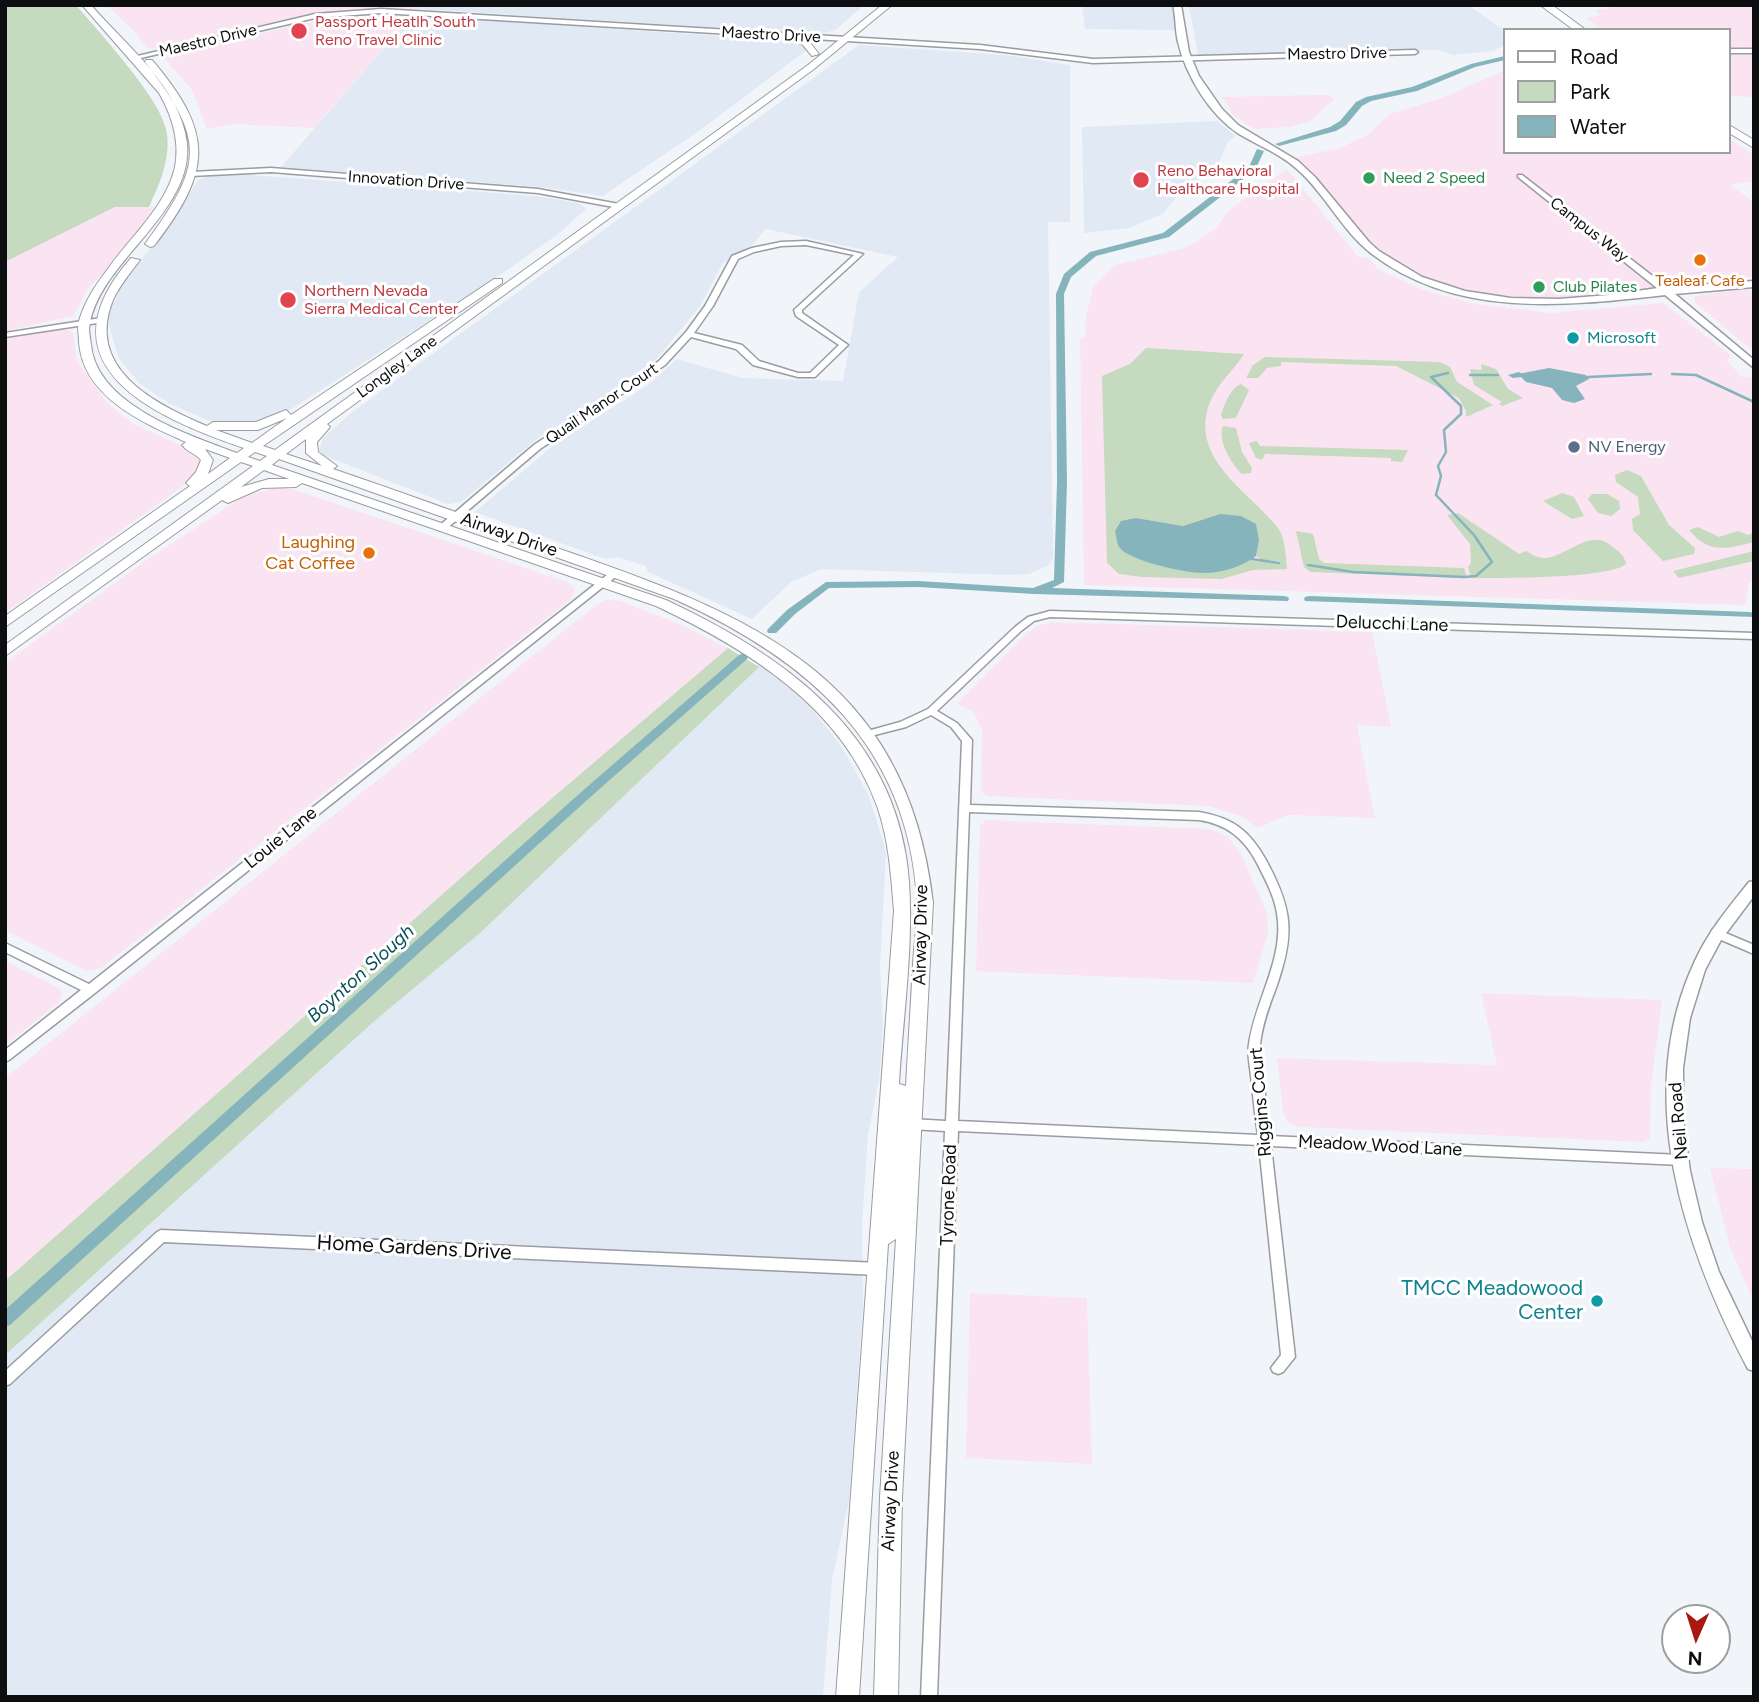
<!DOCTYPE html>
<style>
body{margin:0}
#map{position:relative;width:1759px;height:1702px;overflow:hidden;background:#f1f5fa;font-family:Figtree,sans-serif}
canvas{display:block}
.frame{position:absolute;inset:0;border:7px solid #0d0e10;pointer-events:none}
.legend{position:absolute;left:1503px;top:28px;width:228px;height:126px;box-sizing:border-box;background:#fff;border:2px solid #9e9f9f;margin:0;padding:9px 12px;list-style:none;font-size:21px;color:#0d0e10}
.legend li{display:flex;align-items:center;gap:14px;height:35px}
.legend b{width:35px;border:2px solid #9e9f9f}
.north{position:absolute;left:1661px;top:1604px;width:70px;height:70px;box-sizing:border-box;background:#fff;border:2px solid #9e9f9f;border-radius:50%;rotate:183deg;font-size:19px;font-weight:700;line-height:28px;text-align:center;color:#0d0e10}
.north::after{content:'';display:block;margin:auto;width:24px;height:32px;background:#a91713;clip-path:polygon(50% 0,100% 100%,50% 72%,0 100%)}
</style>
<div id="map">
<canvas width="1759" height="1702"></canvas>
<div class="frame"></div>
<ul class="legend">
<li><b style="height:9px;background:#fff"></b>Road</li>
<li><b style="height:19px;background:#c5dabf"></b>Park</li>
<li><b style="height:19px;background:#85b4bc"></b>Water</li>
</ul>
<div class="north">N</div>
</div>
<script>
const context = document.querySelector('canvas').getContext('2d');
context.lineJoin = 'round';
function fill(path, color) { context.fillStyle = color; context.fill(path, 'evenodd'); }
function trace(path, color, width, dash) { context.strokeStyle = color; context.lineWidth = width; context.lineCap = dash ? 'butt' : 'round'; context.setLineDash(dash || []); context.stroke(path); }
function label(font, color, halo, rows, align = 'center') {
  context.font = font + ' Figtree,sans-serif'; context.lineWidth = 6; context.setLineDash([]); context.textBaseline = 'middle'; context.strokeStyle = halo; context.fillStyle = color; for (const [text, x, y, turn = 0] of rows) {
    context.save(); context.translate(x, y); context.rotate((+turn || 0) * Math.PI / 180); context.textAlign = isNaN(turn) ? turn : align; if (halo) context.strokeText(text, 0, 0); context.fillText(text, 0, 0); context.restore();
  }
}
fill(new Path2D(`
 M106,5h315l-3,4h-56l-49,5 -161,35 -5,-1 -13,-17z
 M1628,5h126v43l-25,-1v-17h-126l-17,-12 15,-3 -6,-5z
 M413,15l-99,113 -81,-4 -26,5 -15,-39 -28,-32 9,-5 138,-31 50,-6z
 M1729,54l25,1v42l-25,-1z
 M1505,70v82h224v-13l25,16v26l-24,4 24,17v75l-39,1 -25,4 -21,7 -139,14 -71,-12 -32,-10 -45,-22 -93,-100 51,-11 29,-14 20,-20 53,-16z
 M1317,95h12l5,4 -24,22 -20,6 -36,2 -21,-14 -11,-18z
 M1287,169l71,88 11,1 9,11 42,20 54,15 77,9 112,-10 68,52 -4,6 14,15 13,2v201l-5,4 -4,22 -661,-20 -4,-245 6,-4 -1,-14 8,-36 23,-21 69,-17 14,-8 17,-12 13,-18z
 M116,207h38l-22,34 -44,48 -15,27 -68,15v-69z
 M1737,290h17v62l-60,-50 1,-6z
 M57,329l11,1 5,3 4,28 30,42 26,21 57,25 12,11 -9,19 -188,134v-274z
 M278,487l17,3 175,59 99,34 6,7 -4,9 -470,369 -14,3 -82,-41v-267l140,-102 99,-65z
 M606,600l14,1 55,21 53,26 -205,175 -518,458v-203l591,-473z
 M1053,622l319,10 19,95 -34,-2 18,93 -86,-3 -31,13 -17,-12 -33,-10 -220,-10 -7,-4 1,-63 -10,-18 -15,-7 64,-65 16,-13z
 M985,820l224,9 18,7 13,16 27,61 1,21 -15,49 -277,-12 4,-144z
 M5,961l54,27 3,5 -3,10 -54,42z
 M1481,993l181,7 -11,87 -1,51 -6,4 -344,-15 -12,-5 -5,-10 -6,-54 220,7z
 M1710,1168l44,1v134l-24,-56z
 M970,1293l117,5 5,166 -126,-6z`), '#fae4f1');
fill(new Path2D(`
 M421,5h443l-29,25 -15,4 -402,-25z
 M1082,5h91l3,25 -91,-1z
 M1189,5h279l37,26v14l-12,6 -40,4 -15,-5 -240,5z
 M413,15l377,26 14,4 3,5 -104,78 -100,68 -63,-9 -259,-20z
 M859,45l145,10 66,10v157h-22l5,336 -6,8 -18,8 -20,1 -188,-6 -30,13 -39,37 -104,-47 -2,-6 -28,-9 -13,2 -130,-47 79,-67 94,-60 29,-26 65,19 101,3 16,-89 39,-35 -132,-28 -15,17 -28,17 -23,43 -41,50 -19,17 -102,65 -77,64 -13,2 -125,-49 -4,-5 4,-12 28,-25z
 M1217,121l19,15 -8,6 -11,25 -39,28 -14,18 -34,15 -46,5 -2,-106z
 M236,174l300,22 43,7 7,6 -28,25 -58,41 -218,140 -20,8 -45,1 -47,-20 -31,-21 -21,-26 -11,-39 19,-41 43,-50 29,-47 10,-4z
 M761,663l45,39 35,44 28,50 17,56 -6,115 3,58 -4,55 -11,54 -6,91 1,81 -14,195 -17,79 -9,117h-818v-356z`), '#e0e9f4');
fill(new Path2D(`
 M5,5h71c23,27 83,92 90,124 6,27 -6,54 -17,78h-34l-110,55z
 M1146,348l98,6c-10,16 -27,30 -34,48 -22,57 39,89 68,126 7,9 8,29 9,41l-34,1 -32,9 -79,-2 -23,-3 -12,-11 -5,-187 28,-12zM1220,514l39,26 -3,16 6,4 18,1v3l-30,-4 -18,8 -28,5 -68,-55 47,8z
 M1265,357l175,5 10,5 7,15 36,23 -27,12v-6l-7,-13 -63,-32 -115,-4v4l-14,2 -9,10h-12l7,-13z
 M1481,364l15,5 12,20 15,9 -21,8 -3,-2 3,-2 -28,-17 -4,-16 12,1z
 M1241,384l8,6 -13,28 -13,1 -2,-4c4,-11 9,-27 20,-31z
 M1223,426l13,2 6,24 10,16 -1,5 -9,1c-11,-10 -25,-35 -19,-48z
 M1257,441l3,5 148,4 -6,12 -11,-1v-3l-126,-4 -3,6 -6,-2 -7,-15z
 M1627,470l14,6 28,49 26,23 -1,6 -31,7 -30,-31 -1,-11 8,-5 -2,-17 -22,-15 -1,-7z
 M1562,493l12,4 10,19 -12,3 -29,-18z
 M1592,494h15l12,7 1,8 -9,7 -13,-3 -10,-14z
 M1458,513l61,41 7,-3c7,4 13,8 21,7 23,-4 45,-31 66,-11 6,5 12,9 13,17 -18,15 -126,14 -155,14l-3,-11 3,-4 -1,-19 -23,-29z
 M1698,527l21,10 19,-6 10,4 6,-3v10c-28,7 -45,12 -65,-12z
 M1296,531l17,3 6,25 5,4 140,5 3,10 -157,-6 -6,-5z
 M1754,551v10l-75,17 -6,-7z
 M728,648l31,19 -279,266 -108,90 -367,332v-74l518,-458z`), '#c5dabf');
fill(new Path2D(`
 M1549,368l37,7 3,4 -13,7 9,13 -11,4 -12,-3 -10,-12 -26,-6 -8,-8z
 M1220,514l21,2 15,8 3,16 -3,16c-14,11 -35,17 -53,17 -17,0 -74,-12 -84,-26 -2,-4 -3,-12 -4,-16l6,-10 15,-3 47,8z`), '#85b4bc');
trace(new Path2D(`
 M1672,374l24,1 58,27
 M1470,375h28
 M1588,377l63,-3
 M1252,559l27,4
 M1308,565l45,7 111,5 12,-1 16,-14 -18,-27 -38,-40 5,-19 -3,-10 8,-14 -2,-22 17,-16v-8l-30,-29 17,-4`), '#85b4bc', 2.5);
fill(new Path2D(`
 M1505,56v4l-30,7 -58,24 -46,10 -9,5 -16,19 -10,6 -57,15 -4,-2 55,-17 10,-6 16,-19 10,-5 46,-10 59,-23z
 M1257,149l7,2 -9,19 -86,67 -73,19 -25,21 -7,17 3,188 -3,100 -12,6 232,8 4,1 1,2 -1,2 -254,-7 -116,-7 -89,1 -34,26 -19,19h-8l-1,-2 1,-2 19,-19 39,-28 92,-1 115,7 21,-8 3,-98 -1,-188 8,-20 26,-22 73,-19 86,-66z
 M1519,372l5,3 -2,2 -9,1 -5,-3z
 M1309,596l441,16 4,1v4l-449,-16 -1,-2 1,-2z
 M743,653l4,2 1,2 -1,2 -160,141 -577,525 -5,2v-17l574,-516 160,-139z`), '#85b4bc');
const minor = new Path2D(`
 M381,9l599,36 113,14 322,-9 3,2 -3,2 -322,9 -113,-14 -599,-36 -66,5 -183,42 -3,-2 186,-44z
 M1729,49h25v4h-25z
 M271,168l267,21 81,15 3,2 -3,2 -81,-15 -267,-21 -80,4 -3,-2 3,-2z
 M1518,175h4l146,113v4h-6l-144,-115z
 M806,241l57,13 -61,56v3l46,32 -33,32h-17l-45,-12 -17,-16 -45,-12 -26,28 -125,84 -95,81h-6v-4l95,-81 125,-84 27,-29 19,-26 27,-50 20,-8 29,-6zM806,245l48,10 -60,55 2,6 43,29 -29,28h-12l-39,-12 -17,-16 -48,-12 19,-27 25,-47 16,-7 27,-6z
 M101,318h3v4l-99,15v-4z
 M615,570l4,3 -1,2 -523,418 -86,67 -4,2v-12l76,-60 -76,-38v-9l84,41 523,-413z
 M1050,611l704,22v6l-704,-22 -16,4 -13,10 -84,80 20,12 15,17 -2,65 229,7c34,6 50,18 67,48 27,50 29,74 10,128 -7,18 -14,37 -16,57 -1,10 2,22 3,32 2,19 5,39 7,59l411,19 4,1 2,4 -2,4 -4,1 -410,-19 24,211 -12,15 -5,2 -5,-2 -2,-4 10,-13 -22,-210 -301,-14 -21,566h-16l24,-566 -34,-2 -4,-1 -2,-4 2,-4 4,-1 35,2 16,-380 -11,-14 -20,-12 -25,12 -39,10 -5,-3 2,-2 36,-10 28,-13 87,-82 13,-10zM969,812l230,8c27,4 45,18 58,43 8,16 17,32 20,50 8,45 -22,87 -28,131 -2,10 1,22 2,32 2,20 4,39 7,59l-300,-14z
 M1716,929l38,16v9l-42,-18 -1,-3 1,-3z
 M161,1230l717,33 5,2 1,4 -1,4 -5,2 -714,-33 -154,142 -5,2v-15l152,-139z`);
const tertiary = new Path2D(`
 M1173,5h8l8,47 10,24 23,33 16,16 60,36 17,16 54,65 10,9 43,26 43,14 46,7 48,1 50,-4 56,-8 89,-6v6l-79,7 79,66v8l-89,-73c-99,11 -208,24 -293,-41 -30,-23 -46,-59 -74,-84 -17,-16 -39,-24 -59,-36 -29,-19 -53,-58 -61,-92 -3,-12 -2,-25 -5,-37z
 M1754,881v15l-33,44 -16,30 -15,48 -7,50v51l7,52 12,51 17,50 35,73v26l-6,-2c-64,-122 -116,-274 -53,-408 13,-29 34,-54 54,-79z`);
const secondary = new Path2D(`
 M82,5h9c35,41 89,81 96,138 7,69 -86,118 -97,180 -2,6 0,15 1,21 5,61 98,91 146,109l7,-5c-91,-31 -207,-83 -113,-190l9,2c-10,13 -20,25 -27,40 -28,69 42,104 94,126l6,-4h43l30,-12 5,5 203,-136h8v4l-239,163 12,4 533,-385 74,-60h10l-78,64 -487,355 3,3 -13,15 1,10 19,14 -4,3c74,25 147,52 221,78 192,66 353,126 379,355l-31,595 -4,200h-24l6,-200 16,-258 -8,5 -29,453h-23l58,-786c-3,-36 -5,-71 -17,-105 -36,-100 -130,-157 -221,-200l-354,-123 -6,4 -34,1 -34,15 -6,-3 -217,156v-11l248,-179 -12,-4 -236,165v-11l185,-130 -4,-3 10,-11 5,-12c-6,-7 -14,-8 -19,-15l4,-3c-43,-19 -103,-45 -107,-100 0,-7 -2,-14 0,-21 6,-21 18,-38 31,-55 21,-29 48,-53 61,-86 12,-29 3,-61 -12,-87zM287,418l-35,25 -36,-13h42zM306,439v14l16,13 -36,-12zM205,449l25,9 -22,16 5,-14zM255,452l12,4 -7,5 -12,-4zM279,459l395,140c133,60 234,145 243,301 1,21 -3,43 -4,64 -2,40 -5,81 -7,122l-7,-2c4,-70 18,-159 7,-228 -21,-131 -129,-204 -240,-256l-394,-135zM264,470l25,9h-20l-28,8z
 M784,33l24,7 11,14 -7,2 -10,-12 -21,-6v-4z
 M146,60h6c63,74 60,111 2,186l-4,1 -5,-3c59,-80 61,-103 0,-182z`);
const primary = new Path2D(`
 M1540,5h12l34,25h-12z
 M1729,125l25,15v8l-25,-15z`);
trace(minor, '#999ca1', 3);
trace(tertiary, '#999ca1', 3);
trace(secondary, '#999ca1', 2);
trace(primary, '#999ca1', 2);
fill(minor, '#fff');
fill(tertiary, '#fff');
fill(secondary, '#fff');
fill(primary, '#fff');
for (const [x, y, r, color] of [
 [299,31,9,"#e0444e"],
 [1369,178,7,"#2e9e5b"],
 [1141,180,9,"#e0444e"],
 [1700,260,7,"#e8710a"],
 [1539,287,7,"#2e9e5b"],
 [288,300,9,"#e0444e"],
 [1573,338,7,"#0f9aa8"],
 [1574,447,7,"#5c6f8a"],
 [369,553,7,"#e8710a"],
 [1597,1301,7,"#0f9aa8"]
]) { const dot = new Path2D(); dot.arc(x, y, r, 0, 2 * Math.PI); context.fillStyle = color; context.fill(dot); trace(dot, '#fff', 2.5); }
label('16px', '#be3a42', '#fff', [
 ["Passport Heatlh South",315,22],
 ["Reno Travel Clinic",315,40],
 ["Reno Behavioral",1157,171],
 ["Healthcare Hospital",1157,189],
 ["Northern Nevada",304,291],
 ["Sierra Medical Center",304,309]
], 'left');
label('16px', '#0d0e10', '#fff', [
 ["Maestro Drive",771,35,3],
 ["Maestro Drive",208,41,-13],
 ["Maestro Drive",1337,54,-1],
 ["Innovation Drive",406,181,4],
 ["Campus Way",1589,230,38],
 ["Longley Lane",397,367,-36],
 ["Quail Manor Court",602,404,-34]
]);
label('16px', '#27864d', '#fff', [
 ["Need 2 Speed",1383,178],
 ["Club Pilates",1553,287]
], 'left');
label('16px', '#c56008', '#fff', [
 ["Tealeaf Cafe",1700,281]
]);
label('16px', '#0d838f', '#fff', [
 ["Microsoft",1587,338]
], 'left');
label('16px', '#4e5e75', '#fff', [
 ["NV Energy",1588,447]
], 'left');
label('18px', '#0d0e10', '#fff', [
 ["Airway Drive",509,535,19],
 ["Delucchi Lane",1392,624,2],
 ["Louie Lane",281,838,-39],
 ["Airway Drive",921,935,-89],
 ["Riggins Court",1261,1102,-95],
 ["Neil Road",1679,1121,-95],
 ["Meadow Wood Lane",1380,1146,3],
 ["Tyrone Road",949,1195,-88],
 ["Airway Drive",891,1501,-87]
]);
label('18px', '#c56008', '#fff', [
 ["Laughing",355,543],
 ["Cat Coffee",355,564]
], 'right');
label('italic 19px', '#095059', '#fff', [
 ["Boynton Slough",361,974,-42]
]);
label('21px', '#0d0e10', '#fff', [
 ["Home Gardens Drive",414,1248,3]
]);
label('21px', '#0d838f', '#fff', [
 ["TMCC Meadowood",1583,1289],
 ["Center",1583,1313]
], 'right');
</script>
